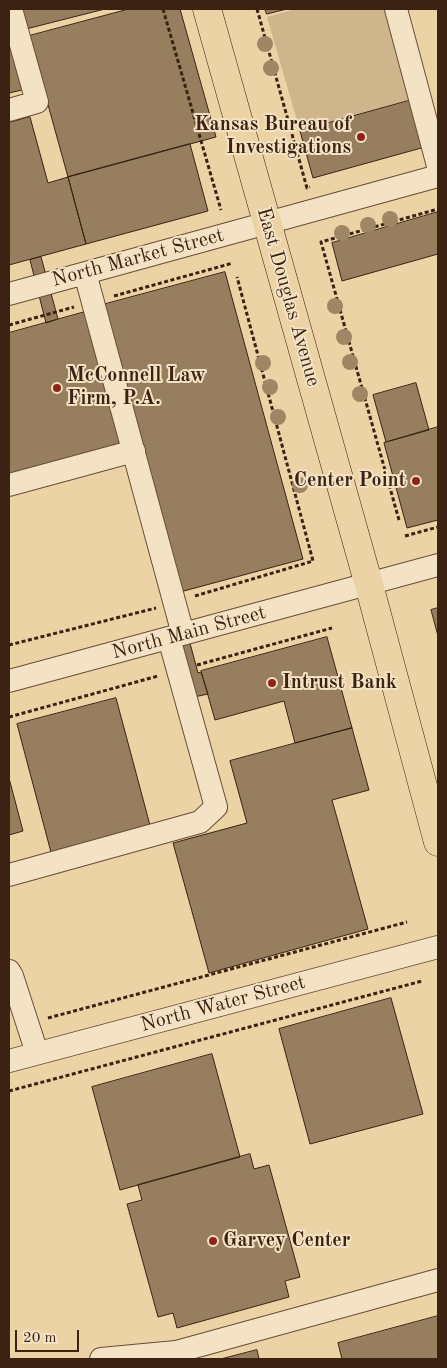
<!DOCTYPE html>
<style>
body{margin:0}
#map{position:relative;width:447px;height:1368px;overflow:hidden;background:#ecd3a5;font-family:"Old Standard TT",serif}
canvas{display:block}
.frame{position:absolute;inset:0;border:10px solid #3b2213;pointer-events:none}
.scale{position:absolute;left:15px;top:1330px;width:64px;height:22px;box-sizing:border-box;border:2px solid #3b2213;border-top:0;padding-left:6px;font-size:15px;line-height:18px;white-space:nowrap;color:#3b2213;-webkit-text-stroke:4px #f3e2c4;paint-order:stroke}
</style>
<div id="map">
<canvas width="447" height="1368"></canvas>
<div class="frame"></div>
<div class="scale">20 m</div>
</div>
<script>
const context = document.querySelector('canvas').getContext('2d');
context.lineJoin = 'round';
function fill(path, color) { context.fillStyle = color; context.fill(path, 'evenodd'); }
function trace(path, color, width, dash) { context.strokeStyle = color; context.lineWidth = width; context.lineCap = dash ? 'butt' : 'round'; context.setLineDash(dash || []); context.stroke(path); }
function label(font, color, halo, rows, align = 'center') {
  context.font = font + ' "Old Standard TT",serif'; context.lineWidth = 4; context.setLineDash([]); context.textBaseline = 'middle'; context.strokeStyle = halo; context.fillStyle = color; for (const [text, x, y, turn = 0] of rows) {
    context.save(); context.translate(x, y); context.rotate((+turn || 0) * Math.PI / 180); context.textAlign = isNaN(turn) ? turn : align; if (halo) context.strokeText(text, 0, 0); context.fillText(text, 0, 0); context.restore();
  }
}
fill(new Path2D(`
 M295,9h92l25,91 -112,31 -33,-114z`), '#ceb58c');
const building = new Path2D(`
 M20,9h85l-79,20z
 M129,9h51l36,128 -148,40 -39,-141z
 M265,9h22l-20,5z
 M9,40l13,50 -13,3z
 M412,100l13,47 -112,31 -13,-47z
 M30,117l18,66 20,-6 18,67 -77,21v-142z
 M190,144l18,67 -122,33 -18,-67z
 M438,212v42l-96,27 -10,-38z
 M41,257l17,62 -12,4 -16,-63z
 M225,272l78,287 -123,33 -78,-287z
 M85,312l36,132 -112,31v-142z
 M416,383l13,47 -43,12 -13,-47z
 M438,427v93l-31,8 -23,-85z
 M161,576l15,15 22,82 3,-1 7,22 -14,3z
 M438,608v28l-7,-26z
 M327,637l25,91 -57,15 -11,-42 -69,19 -14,-49z
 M116,698l35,131 -99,27 -35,-132z
 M352,728l17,62 -37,10 36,129 -159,44 -36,-130 74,-20 -17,-62z
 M9,778l14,53 -14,4z
 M391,998l32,116 -113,30 -31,-115z
 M212,1054l28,103 -120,33 -28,-103z
 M250,1154l4,15 15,-4 31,112 -15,4 4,16 -112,31 -4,-15 -15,4 -31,-113 15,-4 -4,-15z
 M438,1316v43h-96l-4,-16z
 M257,1350l2,9h-38z`);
fill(building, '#977e5f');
trace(building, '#3b2213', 1);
const minor = new Path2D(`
 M396,9l42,157
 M9,110l28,-8 -26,-93
 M85,273l98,361
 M9,294l429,-118
 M9,485l125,-34
 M9,681l429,-116
 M9,875l191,-53 16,-15 -47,-169
 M9,971l3,5 25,77
 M9,1061l429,-114
 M101,1359l75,-7 262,-72`);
const major = new Path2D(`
 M207,9l162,576 69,257`);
trace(minor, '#674e38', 24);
trace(major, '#3b2213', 29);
trace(new Path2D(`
 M163,9l58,201
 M257,9l50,179 3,-1
 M114,296l119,-33
 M9,325l65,-18
 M399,520l-78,-278 117,-33
 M405,536l33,-9
 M195,596l118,-35 -76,-284
 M9,645l147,-37
 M197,665l135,-37
 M9,717l149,-41
 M48,1018l359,-96
 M9,1091l413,-110`), '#3b2213', 3, [4, 2.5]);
trace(minor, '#f3e2c4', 22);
trace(major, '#ecd3a5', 28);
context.fillStyle = '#9f8665';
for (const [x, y] of [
 [265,44],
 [271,68],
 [390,219],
 [368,225],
 [342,233],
 [335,306],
 [344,337],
 [350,362],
 [263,363],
 [270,387],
 [360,394],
 [278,417],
 [300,485]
]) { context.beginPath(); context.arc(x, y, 8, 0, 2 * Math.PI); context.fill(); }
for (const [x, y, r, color] of [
 [361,137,5,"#8f2418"],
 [57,388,5,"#8f2418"],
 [416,481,5,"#8f2418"],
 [272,683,5,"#8f2418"],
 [213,1241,5,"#8f2418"]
]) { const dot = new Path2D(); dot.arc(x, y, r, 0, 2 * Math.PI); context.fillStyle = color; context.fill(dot); trace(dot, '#f3e2c4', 2); }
label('bold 20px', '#3b2213', '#f3e2c4', [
 ["Kansas Bureau of",351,125,"right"],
 ["Investigations",351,148,"right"],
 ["McConnell Law",67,376],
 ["Firm, P.A.",67,399],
 ["Center Point",406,481,"right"],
 ["Intrust Bank",282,683],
 ["Garvey Center",223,1241]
], 'left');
label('20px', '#3b2213', '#f3e2c4', [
 ["North Market Street",138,258,-15],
 ["East Douglas Avenue",288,297,74],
 ["North Main Street",189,633,-15],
 ["North Water Street",223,1004,-15]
]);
</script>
